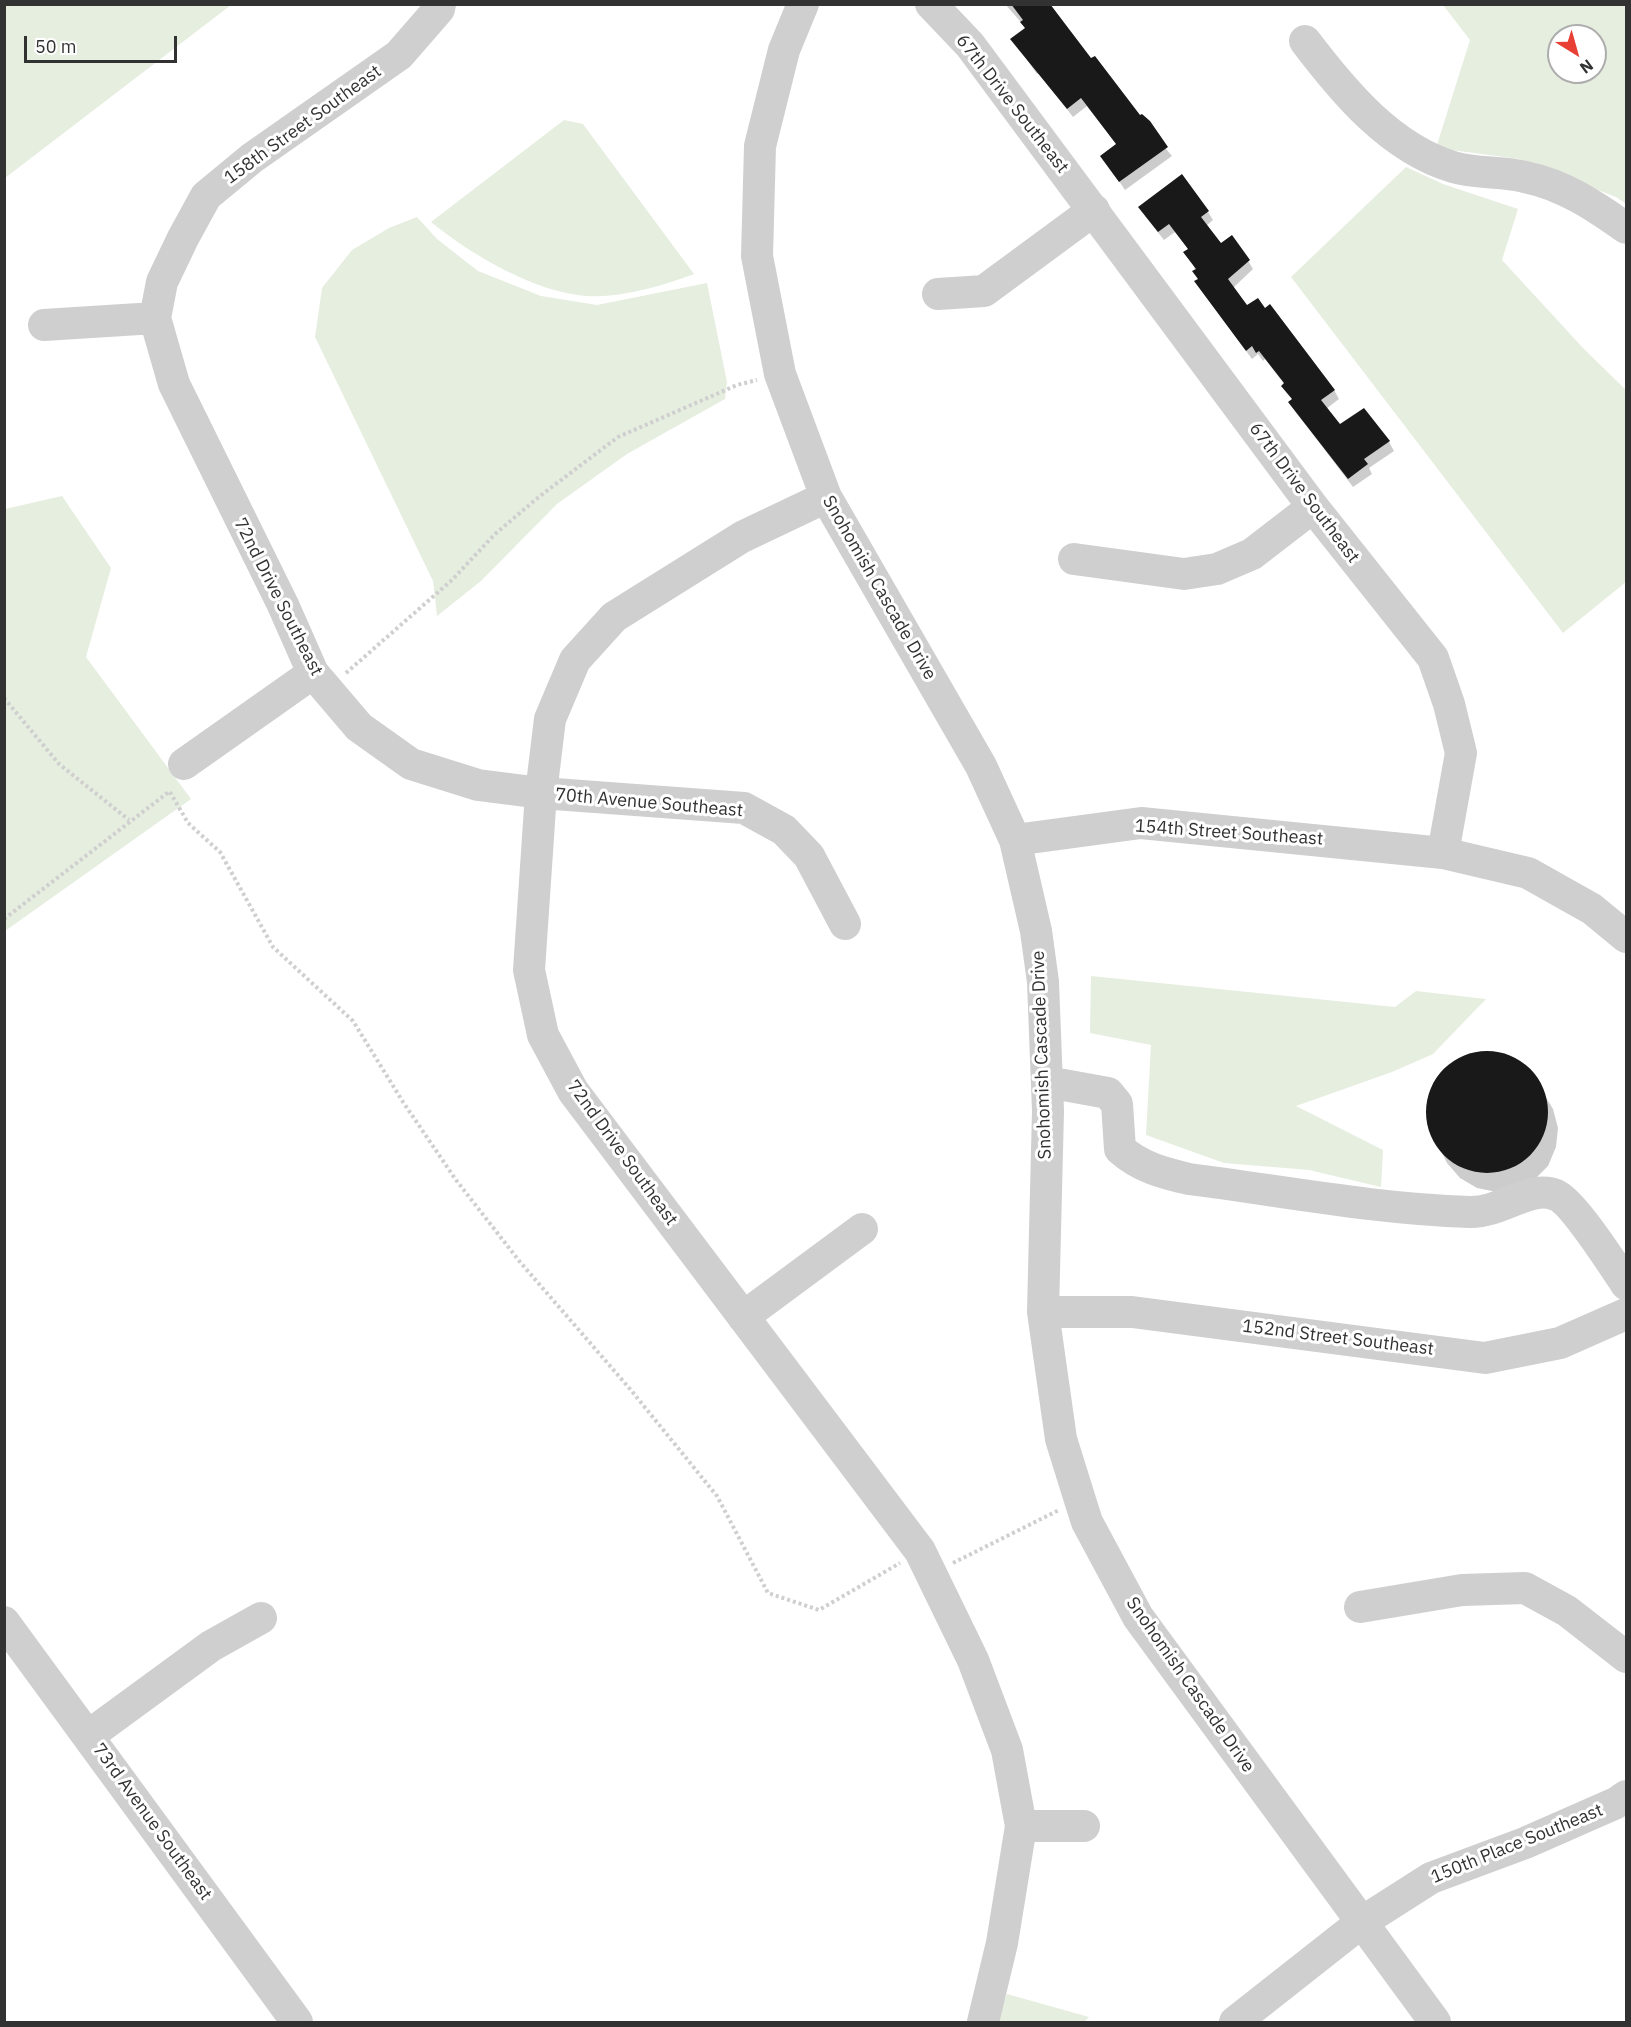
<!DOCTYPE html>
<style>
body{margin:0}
#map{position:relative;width:1631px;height:2027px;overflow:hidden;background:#fff;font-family:"IBM Plex Sans",sans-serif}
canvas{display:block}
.frame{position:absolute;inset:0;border:6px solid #323232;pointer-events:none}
.north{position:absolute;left:1547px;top:24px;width:60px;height:60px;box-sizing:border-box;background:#fff;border:2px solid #adadad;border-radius:50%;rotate:143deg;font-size:16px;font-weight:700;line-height:24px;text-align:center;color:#323232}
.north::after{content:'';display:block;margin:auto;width:21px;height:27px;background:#e84035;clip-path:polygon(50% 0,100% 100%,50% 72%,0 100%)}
.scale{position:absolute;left:24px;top:36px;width:153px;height:27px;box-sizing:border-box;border:3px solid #323232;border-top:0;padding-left:8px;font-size:18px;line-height:21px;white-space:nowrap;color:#323232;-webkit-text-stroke:4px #fff;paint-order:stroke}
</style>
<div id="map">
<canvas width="1631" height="2027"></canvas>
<div class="frame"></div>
<div class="north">N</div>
<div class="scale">50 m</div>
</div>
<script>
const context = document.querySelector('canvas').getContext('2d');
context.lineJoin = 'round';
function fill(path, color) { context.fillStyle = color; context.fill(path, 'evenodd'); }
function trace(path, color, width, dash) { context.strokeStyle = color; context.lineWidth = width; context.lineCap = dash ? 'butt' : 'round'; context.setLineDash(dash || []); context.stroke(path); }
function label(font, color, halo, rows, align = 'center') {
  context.font = font + ' "IBM Plex Sans",sans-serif'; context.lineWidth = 6; context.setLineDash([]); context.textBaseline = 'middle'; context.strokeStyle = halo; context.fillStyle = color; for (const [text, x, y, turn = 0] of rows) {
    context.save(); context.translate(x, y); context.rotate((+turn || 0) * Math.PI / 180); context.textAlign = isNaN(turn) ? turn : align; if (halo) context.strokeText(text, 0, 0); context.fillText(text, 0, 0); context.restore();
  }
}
fill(new Path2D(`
 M5,4h226v1l-226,173z
 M1443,5h183v199l-10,-7 -97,-38 -83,-11 34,-108zM1559,36h36v36h-36z
 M564,120l19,4 111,150c-33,12 -71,24 -107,22 -51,-3 -117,-42 -156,-74z
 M1406,167l37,17 75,25 -16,51 81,88 43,42v192l-63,51 -272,-356z
 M417,217l20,22 41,32 63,25 56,9 110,-22 20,99 -2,17 -98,55 -70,50 -76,77 -44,35 -4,-35 -118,-244 7,-49 30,-38 37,-22z
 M62,496l49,72 -25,89 105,142 -186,132v-422z
 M1091,976l304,31 21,-16 70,8 -53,55 -41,18 -96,34 87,44 -2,37 -72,-17 -85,-7 -78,-28 5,-90 -61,-12z
 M1007,1994l82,23 -5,5h-88z`), '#e6eee0');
fill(new Path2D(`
 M1005,4h45l41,56 81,96 -47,34 -17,-25 9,-20 -30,-39 -14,11 -34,-44 -2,1 -25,-35 14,-11z
 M1208,212l5,8 -7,6 15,19 27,16 5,8 -20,19 14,19 87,83 5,9 -13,10 13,17 50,16 5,9 -25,17 3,6 -19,13 -58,-76 -2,-11 -10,-14 2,-1 -20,-26 -2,2 -5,-7 -6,5 -51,-69 -12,-40 -14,-18 -11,8 -19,-24z
 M1479,1054h19l18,7 15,12 22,36 5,19 -2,19 -8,19 -14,14 -37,12 -20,-4 -17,-10 -13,-15 -18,-38 -1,-19 5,-19 11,-16 16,-12z`), '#0003');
fill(new Path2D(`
 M1011,4h39l41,54 4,-2 45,59 2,-1 8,7 18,26 -49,35 -19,-26 16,-12 -35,-46 -14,11 -57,-70 15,-11 -5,-6 3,-2z
 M1182,174l27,37 -8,6 20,26 11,-8 18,25 -22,19 19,26 11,-7 7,10 5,-4 65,86 -14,10 19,24 24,-16 26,33 -26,18 4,5 -20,15 -60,-77 4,-3 -11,-13 3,-3 -25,-32 -3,2 -4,-7 -6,5 -52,-70 4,-2 -6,-8 4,-2 -13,-17 5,-3 -19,-25 -11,8 -20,-25z
 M1426 1112a61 61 0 1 1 122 0a61 61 0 1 1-122 0Z`), '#191919');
trace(new Path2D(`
 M346,673l106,-93 43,-46 45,-38 78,-59 119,-52 20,-5
 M4,698l55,66 70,56
 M170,792l18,31 32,29 53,95 80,74 50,81 53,78 64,82 110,127 87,107 51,97 51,17 81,-47
 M4,919l166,-128
 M953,1563l106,-53`), '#cfcfcf', 4, [3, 3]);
trace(new Path2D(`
 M440,4l-1,5 -40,46 -147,103 -46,38 -23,42 -21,44 -7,36 19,66 109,221 30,68 46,54 52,37 67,21 63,8 203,15 40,22 25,26 36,68
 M803,4l-19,46 -24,96 -3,110 23,118 46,123 155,269 34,74 21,91 7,51 5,129 -5,201 18,127 19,61 7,22 51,95 297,405
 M931,4l39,41 343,462 120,151 16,46 12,49 -18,100
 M1305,41c38,50 85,107 148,126 23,7 49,4 72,10 39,8 70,29 101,51
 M938,294l46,-3 110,-81
 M44,325l111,-7
 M826,497l-84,40 -128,80 -39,43 -25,59 -9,74 -12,177 14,65 30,56 347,460 53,109 34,90 14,76 -19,117 -19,79
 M1074,559l110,15 33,-5 35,-15 61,-47
 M184,764l129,-91
 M1015,840l126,-17 302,30 85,20 64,36 34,28
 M1047,1082l61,11 9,11 3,45c20,18 43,24 69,30 94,12 187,30 281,33 31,1 61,-28 86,-17 17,7 58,71 70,89
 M1043,1312h89l353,46 75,-15 66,-29
 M743,1317l119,-88
 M1360,1607l102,-17 63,-2 42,23 59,46
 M4,1622l293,400
 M88,1736l123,-90 50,-28
 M1021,1826h63
 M1235,2022l127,-100 69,-44 94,-35 91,-40 10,-7`), '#cfcfcf', 32);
label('18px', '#323232', '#fff', [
 ["67th Drive Southeast",1012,104,52],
 ["158th Street Southeast",303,125,-36],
 ["67th Drive Southeast",1304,493,53],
 ["Snohomish Cascade Drive",879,588,60],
 ["72nd Drive Southeast",278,597,63],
 ["70th Avenue Southeast",649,803,5],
 ["154th Street Southeast",1229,833,4],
 ["Snohomish Cascade Drive",1042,1055,-92],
 ["72nd Drive Southeast",622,1153,54],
 ["152nd Street Southeast",1338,1338,7],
 ["Snohomish Cascade Drive",1190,1685,55],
 ["73rd Avenue Southeast",152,1822,54],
 ["150th Place Southeast",1517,1844,-22]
]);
</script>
